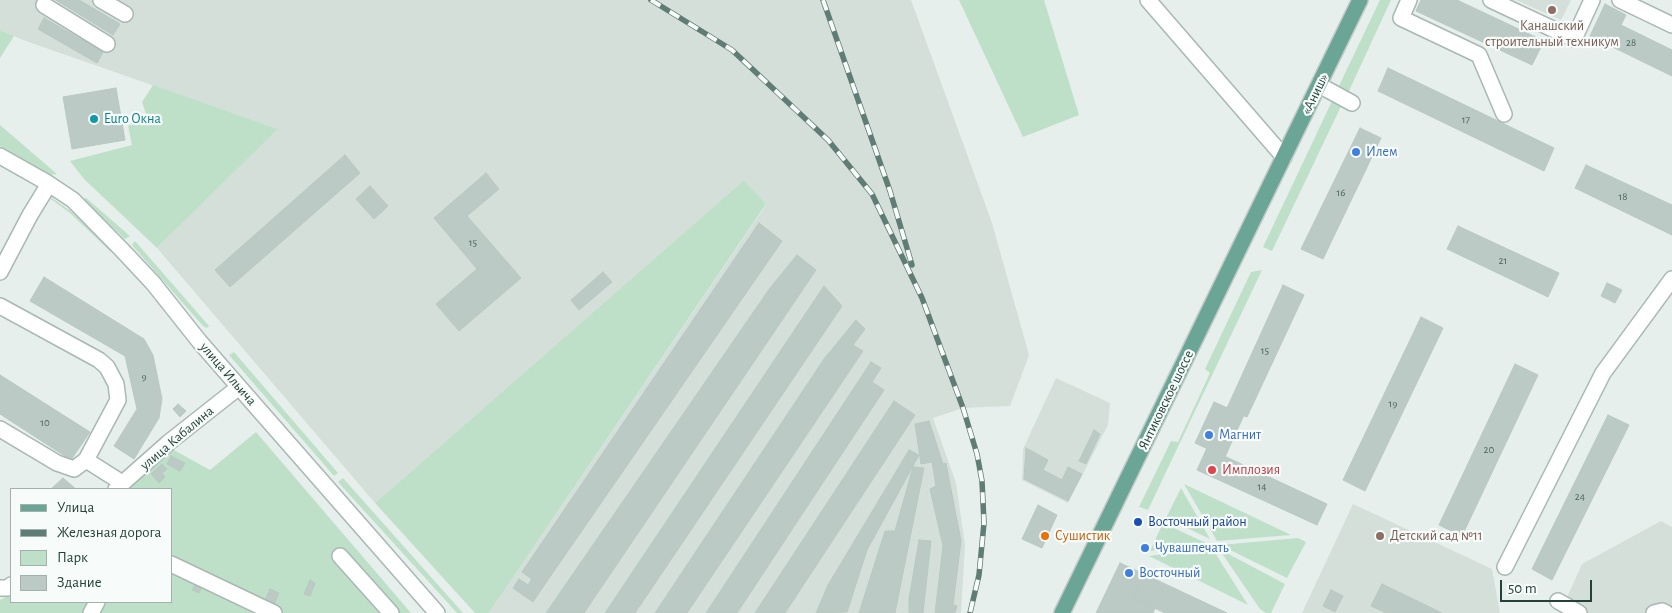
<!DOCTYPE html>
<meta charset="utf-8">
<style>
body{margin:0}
#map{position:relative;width:1672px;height:613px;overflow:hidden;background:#e6efeb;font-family:"Alegreya Sans",sans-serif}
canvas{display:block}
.legend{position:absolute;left:10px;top:488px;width:162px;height:115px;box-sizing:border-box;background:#f7fbf9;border:1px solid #a3b1ad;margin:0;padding:6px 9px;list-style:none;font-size:15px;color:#24423a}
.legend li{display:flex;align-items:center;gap:10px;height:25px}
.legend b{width:25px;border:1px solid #a3b1ad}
.scale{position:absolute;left:1500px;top:580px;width:92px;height:22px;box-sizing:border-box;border:2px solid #24423a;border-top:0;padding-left:6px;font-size:15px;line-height:18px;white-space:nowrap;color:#24423a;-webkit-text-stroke:4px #f7fbf9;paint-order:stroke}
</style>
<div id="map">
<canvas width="1672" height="613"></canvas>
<ul class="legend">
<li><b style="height:6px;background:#6aa596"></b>Улица</li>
<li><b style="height:6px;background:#5f7d75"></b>Железная дорога</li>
<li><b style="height:14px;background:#bfe0c8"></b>Парк</li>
<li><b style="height:14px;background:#bbcac4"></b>Здание</li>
</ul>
<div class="scale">50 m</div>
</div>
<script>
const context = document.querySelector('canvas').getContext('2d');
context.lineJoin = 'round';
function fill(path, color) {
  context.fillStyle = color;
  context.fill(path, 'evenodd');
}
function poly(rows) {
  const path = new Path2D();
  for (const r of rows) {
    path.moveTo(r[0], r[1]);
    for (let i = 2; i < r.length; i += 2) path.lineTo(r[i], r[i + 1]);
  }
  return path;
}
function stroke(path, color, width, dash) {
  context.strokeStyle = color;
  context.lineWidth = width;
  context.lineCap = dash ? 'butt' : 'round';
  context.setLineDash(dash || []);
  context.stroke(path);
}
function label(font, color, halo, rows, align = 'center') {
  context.font = font + ' "Alegreya Sans",sans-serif';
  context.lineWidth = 4.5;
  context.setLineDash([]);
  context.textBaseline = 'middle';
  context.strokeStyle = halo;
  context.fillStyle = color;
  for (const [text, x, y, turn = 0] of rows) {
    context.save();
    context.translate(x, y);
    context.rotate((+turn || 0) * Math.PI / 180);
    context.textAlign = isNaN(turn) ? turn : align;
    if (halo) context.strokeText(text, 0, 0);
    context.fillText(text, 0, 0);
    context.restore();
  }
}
fill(poly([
 [0,0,911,0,992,223,1029,355,1010,406,963,408,933,418,956,483,965,545,961,613,489,613,766,205,744,180,375,503,157,248,278,129,23,40,0,30],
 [1516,0,1571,0,1561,20],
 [1056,378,1110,403,1108,425,1068,503,1022,480,1023,449],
 [1353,504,1492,569,1500,613,1302,613],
 [1661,521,1672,527,1672,613,1560,613,1582,564]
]), '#d4dfda');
fill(poly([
 [959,0,1044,0,1079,115,1023,137],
 [1380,0,1391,0,1348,93,1338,88],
 [0,30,14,36,0,58],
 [153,85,278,129,157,248,84,179,70,161,132,145,128,126,148,120,142,102],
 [1333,99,1344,100,1272,251,1263,247],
 [0,125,57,174,49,175,0,146],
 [744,180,766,204,489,613,475,613,375,503],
 [45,193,72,212,112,251,111,252,70,213,44,194],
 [85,197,130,236,125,239,85,202],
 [135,241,209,326,207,328,203,326,132,245],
 [1262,270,1148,510,1139,507,1171,441,1178,442,1210,373,1205,369,1251,272],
 [234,352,338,473,334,476,229,355],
 [256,432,411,613,0,613,0,600,11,594,11,602,171,602,171,489,128,489,172,449,210,470],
 [343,478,463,613,457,613,338,482],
 [1184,484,1291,535,1217,541],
 [1181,488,1210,539,1166,518],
 [1163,523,1206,543,1150,551],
 [1298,538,1306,542,1287,578,1220,545],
 [1212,548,1248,605,1149,556],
 [1219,549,1285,584,1271,613,1266,613,1260,609]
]), '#bfe0c8');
const building = poly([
 [56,0,79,0,120,24,113,35,56,0],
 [1421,0,1457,0,1544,41,1532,65,1416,11,1421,0],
 [1605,4,1626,15,1621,25,1672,50,1672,76,1590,36,1605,4],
 [44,18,103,52,97,63,38,29,44,18],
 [1388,68,1554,148,1544,171,1378,91,1388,68],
 [116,88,125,140,72,149,63,97,116,88],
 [1360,128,1381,138,1323,259,1301,249,1360,128],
 [345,155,360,173,230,287,215,270,345,155],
 [1586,165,1672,205,1672,235,1575,188,1586,165],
 [486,173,499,189,467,216,521,278,459,331,436,304,477,269,434,218,486,173],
 [370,186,388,206,374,219,356,199,370,186],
 [759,223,782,241,543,587,522,572,759,223],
 [1458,226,1559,273,1548,297,1447,249,1458,226],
 [797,255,816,270,584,613,546,613,770,288,797,255],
 [603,272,612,282,579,310,571,300,603,272],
 [44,277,144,339,153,355,162,399,159,418,134,459,114,446,137,409,125,356,30,301,44,277],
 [1607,283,1622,290,1615,303,1601,296,1607,283],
 [1283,285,1304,295,1247,417,1227,408,1283,285],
 [824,286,842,306,635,613,605,613,824,286],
 [1421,317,1443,328,1365,491,1343,480,1421,317],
 [856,320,865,329,853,345,863,351,687,613,655,613,824,359,856,320],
 [871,362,881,368,872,382,884,390,737,613,706,613,871,362],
 [1515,364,1538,375,1462,536,1439,525,1515,364],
 [0,375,90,432,71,460,0,414,0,375],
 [894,401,915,415,785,613,755,613,894,401],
 [1214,402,1244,415,1225,457,1195,443,1214,402],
 [178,404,186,411,180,417,173,409,178,404],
 [1608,415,1629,425,1552,580,1532,569,1608,415],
 [929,421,943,464,946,463,961,541,953,605,957,606,955,613,935,613,943,546,930,489,936,486,932,462,921,464,915,424,929,421],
 [1094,430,1100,434,1086,464,1079,461,1094,430],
 [1026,448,1048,460,1043,470,1062,480,1068,467,1082,474,1068,501,1024,479,1026,448],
 [1207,448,1327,504,1317,525,1197,470,1207,448],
 [909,450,919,455,867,550,847,612,816,613,828,585,909,450],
 [171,456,185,463,180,471,167,464,171,456],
 [162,464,167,469,162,473,165,477,159,483,151,474,162,464],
 [913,467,924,468,895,613,859,613,885,531,895,531,913,467],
 [63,478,76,489,51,489,63,478],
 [1038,505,1057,515,1042,548,1022,539,1038,505],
 [919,540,931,541,923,613,909,613,909,599,919,540],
 [1120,563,1144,574,1133,598,1155,608,1153,613,1096,613,1120,563],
 [1144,574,1227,613,1165,613,1133,598,1144,574],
 [519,579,528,585,532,579,543,587,533,602,513,588,519,579],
 [310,580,315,583,310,596,304,594,310,580],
 [197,581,203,584,199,593,192,590,197,581],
 [1382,584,1442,613,1386,613,1371,606,1382,584],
 [270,589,279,593,273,607,264,603,270,589],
 [1331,590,1343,596,1335,612,1323,606,1331,590]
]);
fill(building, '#bbcac4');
stroke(building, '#b8c9c2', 1);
const minor = poly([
 [101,0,125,14],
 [1148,0,1284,157],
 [1409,0,1401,18,1479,55,1504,114],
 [1491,0,1574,39,1592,0],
 [1620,0,1672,25],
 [44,5,107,44],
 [1319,85,1352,103],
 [0,156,46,182,73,200,122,250,153,283,199,341,239,387,437,613],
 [0,272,30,215,49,184],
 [0,306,99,360,107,367,116,384,118,400,86,460],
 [0,429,57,463,74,469,86,460,116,479,122,484],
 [116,489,168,443,239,387],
 [340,556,391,613],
 [171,564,274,613],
 [1505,567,1603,373,1672,279],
 [0,588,8,588,11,585],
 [1558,601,1579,613],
 [91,613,97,602],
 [1654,613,1662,611,1666,613]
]);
const major = poly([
 [1062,613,1360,0]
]);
stroke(minor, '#a8b8b2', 18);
stroke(major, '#c2cac8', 18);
stroke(minor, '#fff', 15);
stroke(major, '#6aa596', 15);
const rail = poly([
 [651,0,732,50,828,140,872,194,922,298,963,408,977,454,982,481,984,523,979,575,970,613],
 [823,0,890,191,912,265]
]);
stroke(rail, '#5f7d75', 5.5);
stroke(rail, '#f7fbf9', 4, [11]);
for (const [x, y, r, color] of [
 [1552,10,5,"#8d6e63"],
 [94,119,5,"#0f9aa8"],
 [1356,152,5,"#3f7fe0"],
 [1209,435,5,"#3f7fe0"],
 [1212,470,5,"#e0444e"],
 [1138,522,5,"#1a4fb4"],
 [1045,536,5,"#e8710a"],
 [1380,536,5,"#8d6e63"],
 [1145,548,5,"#3f7fe0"],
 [1129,573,5,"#3f7fe0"]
]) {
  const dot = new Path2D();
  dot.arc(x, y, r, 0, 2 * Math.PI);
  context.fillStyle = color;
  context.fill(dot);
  stroke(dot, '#f7fbf9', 2);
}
label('11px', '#4a645c', null, [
 ["28",1631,43],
 ["17",1466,120],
 ["16",1341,193],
 ["18",1623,197],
 ["15",473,243],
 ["21",1503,261],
 ["15",1265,351],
 ["9",144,377],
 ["19",1393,404],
 ["10",45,423],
 ["20",1489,450],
 ["14",1262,487],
 ["24",1580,497]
]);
label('14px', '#785e54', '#f7fbf9', [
 ["Канашский",1552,26],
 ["строительный техникум",1552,42],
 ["Детский сад №11",1390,536,"left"]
]);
label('14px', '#24423a', '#f7fbf9', [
 ["«Аниш»",1315,94,-64],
 ["улица Ильича",228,374,49],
 ["Янтиковское шоссе",1166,400,-64],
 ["улица Кабалина",177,438,-40]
]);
label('14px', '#0d838f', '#f7fbf9', [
 ["Euro Окна",104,119]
], 'left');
label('14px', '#366cbe', '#f7fbf9', [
 ["Илем",1366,152],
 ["Магнит",1219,435],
 ["Чувашпечать",1155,548],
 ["Восточный",1139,573]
], 'left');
label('14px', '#be3a42', '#f7fbf9', [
 ["Имплозия",1222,470]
], 'left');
label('14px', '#164399', '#f7fbf9', [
 ["Восточный район",1148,522]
], 'left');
label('14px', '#c56008', '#f7fbf9', [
 ["Сушистик",1055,536]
], 'left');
</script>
